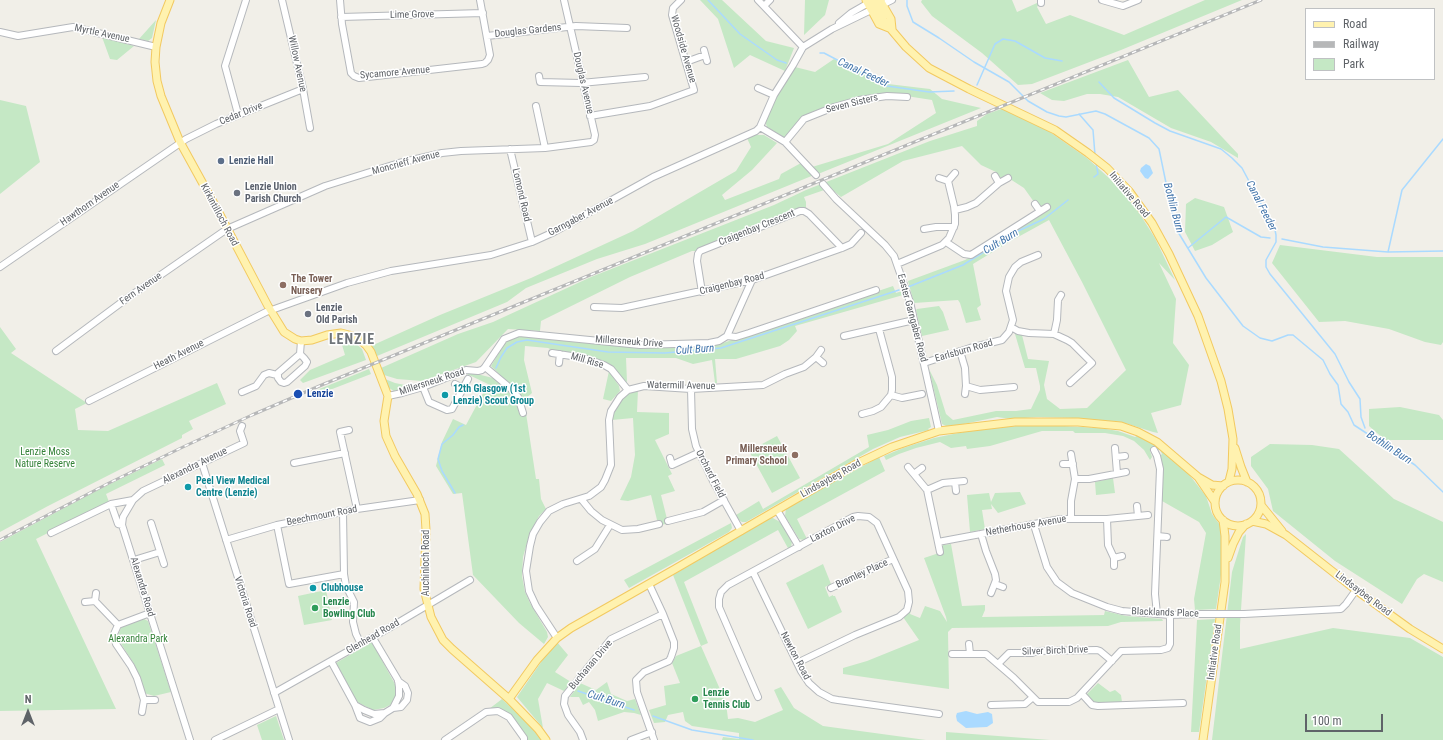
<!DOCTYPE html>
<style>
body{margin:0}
#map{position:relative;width:1443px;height:740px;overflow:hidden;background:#f1efe8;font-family:"Roboto Condensed",sans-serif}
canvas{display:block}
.legend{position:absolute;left:1305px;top:8px;width:130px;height:72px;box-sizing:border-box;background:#fff;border:1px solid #bfc1c3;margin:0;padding:5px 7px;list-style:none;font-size:12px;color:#5f6368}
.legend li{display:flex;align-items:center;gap:8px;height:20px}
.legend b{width:20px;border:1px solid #bfc1c3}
.north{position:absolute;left:8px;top:692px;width:40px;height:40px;-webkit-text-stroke:3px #fff;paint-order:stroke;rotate:0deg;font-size:11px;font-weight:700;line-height:16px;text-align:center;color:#5f6368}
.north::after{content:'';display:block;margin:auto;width:14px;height:18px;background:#5f6368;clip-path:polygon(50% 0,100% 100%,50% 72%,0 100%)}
.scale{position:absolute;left:1305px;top:714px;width:78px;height:18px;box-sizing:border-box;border:2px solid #5f6368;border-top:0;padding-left:5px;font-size:12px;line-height:14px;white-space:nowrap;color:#5f6368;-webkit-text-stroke:3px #fff;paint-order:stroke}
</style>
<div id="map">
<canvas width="1443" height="740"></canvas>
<ul class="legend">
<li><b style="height:5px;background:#fff2af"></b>Road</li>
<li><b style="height:5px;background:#b6b7b8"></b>Railway</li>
<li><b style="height:11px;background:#c5e8c5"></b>Park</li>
</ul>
<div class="north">N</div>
<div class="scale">100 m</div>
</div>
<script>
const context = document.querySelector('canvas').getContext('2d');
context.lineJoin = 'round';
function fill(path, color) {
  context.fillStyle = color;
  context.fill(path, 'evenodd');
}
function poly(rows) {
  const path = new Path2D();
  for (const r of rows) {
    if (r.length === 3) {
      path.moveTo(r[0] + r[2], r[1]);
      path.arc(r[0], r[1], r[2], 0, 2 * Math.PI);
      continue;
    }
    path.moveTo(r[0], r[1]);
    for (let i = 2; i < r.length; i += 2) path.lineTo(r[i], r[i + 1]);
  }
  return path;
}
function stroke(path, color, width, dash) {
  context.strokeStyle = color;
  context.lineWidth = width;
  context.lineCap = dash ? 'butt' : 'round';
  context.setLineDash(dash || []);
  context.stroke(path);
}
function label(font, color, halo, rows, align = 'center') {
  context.font = font + ' "Roboto Condensed",sans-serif';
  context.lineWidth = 3;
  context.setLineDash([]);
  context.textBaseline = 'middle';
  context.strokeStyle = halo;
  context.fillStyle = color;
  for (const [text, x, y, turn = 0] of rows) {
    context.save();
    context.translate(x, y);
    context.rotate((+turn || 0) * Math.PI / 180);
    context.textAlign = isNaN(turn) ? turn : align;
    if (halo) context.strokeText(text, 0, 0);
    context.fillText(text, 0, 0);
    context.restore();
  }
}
fill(poly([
 [700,0,722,0,766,41,794,48,785,71,750,55,734,68,718,19],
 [805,0,829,0,825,15,804,35],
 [922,0,1012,0,1017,12,1037,3,1039,4,1037,7,1046,24,1070,15,1124,35,1205,0,1242,0,1121,50,1032,84,1018,85,982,53,932,16,921,2],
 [156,20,152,38,148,41,139,39],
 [102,37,134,46,117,60,110,59],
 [834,59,888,84,930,89,942,99,981,108,818,174,812,167,888,144,936,113,932,100,887,93,833,104,802,118,785,138,767,127,765,121,775,95,795,67,815,72],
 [1128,60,1149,97,1178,90,1238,154,1238,158,1211,142,1171,128,1118,97,1100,94,1087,94,1064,101,1052,100,1040,93],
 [0,100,26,106,40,162,0,194],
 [1004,108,1047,130,1087,158,1109,178,1136,208,1155,238,1175,280,1159,263,1176,299,1173,343,1189,365,1181,405,1151,413,1158,433,1153,432,1125,423,1073,418,1038,417,1011,419,997,417,950,427,946,426,942,424,929,369,937,385,946,414,953,420,996,411,1016,411,1031,409,1040,390,1040,386,1036,368,1025,368,1015,334,1022,335,1028,359,1049,361,1044,385,1047,399,1060,409,1087,408,1126,370,1082,282,1049,220,1009,242,973,264,981,305,977,308,981,320,966,323,960,303,958,300,914,303,908,281,965,260,1050,208,1047,203,1041,206,1034,202,1024,188,1010,179,1006,175,1002,178,999,177,996,172,981,165,962,146,903,161,841,197,830,188,804,197,806,202,806,209,799,208,706,246,696,251,692,251,630,277,541,321,540,331,508,329,476,362,422,381,397,379,384,375,381,368,458,334,493,322,591,277,774,205,806,190,930,141,977,126,977,121,987,114],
 [753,135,764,135,777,143,752,170,722,195,725,200,779,179,781,174,801,163,814,175,645,244,597,259,526,288,507,302,377,356,371,346,440,315,531,278,633,231,736,171,751,147,747,138],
 [1195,198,1224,207,1233,232,1212,245,1195,251,1185,232,1186,204],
 [1280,245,1377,257,1443,257,1443,342,1441,345,1425,342,1389,329,1345,321,1319,322,1272,263],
 [893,286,896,293,902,291,903,295,795,326,797,331,789,340,780,346,736,359,715,359,717,383,715,383,712,360,693,364,676,358,626,358,627,382,624,381,613,366,601,360,584,355,552,350,548,348,525,346,524,360,532,393,524,400,536,479,539,479,541,499,546,509,539,516,530,533,523,557,522,576,525,592,530,603,547,632,548,637,544,644,519,623,473,575,462,493,453,494,436,466,442,442,453,419,466,425,488,384,467,374,471,373,481,375,493,378,497,381,501,376,491,366,506,341,516,336,639,347,720,344],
 [939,306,943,312,949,330,922,336,916,310,917,309],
 [0,327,16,349,11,353,87,403,75,409,78,430,108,431,217,383,226,404,189,421,193,429,182,435,182,438,48,506,0,532],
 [340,338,353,341,362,349,366,360,303,383,300,380,310,370,345,355],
 [369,369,371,374,309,398,307,394],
 [609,371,619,386,620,391,611,401,603,399],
 [385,379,395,383,410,386,394,391,389,388],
 [638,390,637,412,669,413,669,434,655,440,672,474,668,476,675,491,661,495,668,523,662,525,660,520,657,520,651,495,628,501,620,500,631,477,635,455,633,418,612,420,616,406,626,395],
 [1400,407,1439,415,1443,420,1443,440,1385,440,1369,426,1369,409],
 [929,418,931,427,928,429,929,430,900,437,873,449,746,522,742,522,739,520,736,515,759,501,763,509,869,447,867,435,888,430,911,421],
 [1046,425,1100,428,1118,431,1135,437,1138,435,1155,444,1187,472,1206,496,1212,514,1220,525,1222,532,1222,551,1221,575,1216,609,1195,610,1194,599,1206,533,1199,522,1162,501,1162,469,1160,456,1162,454,1160,450,1151,450,1150,451,1152,457,1150,460,1144,450,1134,441,1123,436,1105,433,1075,433,1073,431,1042,431,990,446,967,449,966,446,951,448,940,442,916,448,899,454,886,460,884,456,903,448,934,438,973,430,1016,426],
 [777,436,800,478,772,493,749,451],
 [1270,444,1312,445,1339,449,1394,499,1443,522,1443,582,1424,574,1417,579,1402,604,1335,561,1273,511,1268,489,1251,466,1251,457],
 [879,457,885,471,797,519,807,539,803,540,799,539,785,516,786,508,842,476,843,477],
 [162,459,165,465,106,494,109,502,36,539,116,709,0,711,0,542,102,488],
 [1113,478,1115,493,1096,495,1095,482],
 [1020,492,1026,504,998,513,991,504,992,509,982,510,985,529,970,532,967,495,989,493,991,502,995,493],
 [771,517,782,523,792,541,791,548,789,550,778,530,684,582,708,643,701,646,726,703,728,719,738,718,755,722,783,710,774,690,781,687,794,708,823,726,926,740,722,740,723,737,739,739,739,733,692,726,685,721,683,712,668,715,665,722,654,723,649,710,666,705,664,686,680,683,672,663,676,656,701,646,673,575],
 [731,523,732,528,729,532,629,588,624,580],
 [1246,534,1240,625,1240,649,1333,628,1410,638,1443,657,1443,740,1212,740,1232,572,1243,537],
 [951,544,962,606,985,605,985,610,982,617,1104,615,1105,611,1126,616,1162,619,1163,621,1121,622,1108,626,952,628,948,632,949,689,843,674,843,668,867,661,919,640,903,617,909,609,911,610,910,614,920,618,925,606,940,611,947,622,946,617,924,558,942,552,941,547,943,545],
 [823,564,831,584,825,587,829,597,833,595,833,596,835,596,842,612,808,629,786,583],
 [326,590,332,620,304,625,298,596],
 [144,619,148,621,171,692,154,696,144,693,140,677,134,664,120,642,118,635,121,628,125,625],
 [1215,619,1199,732,1191,732,1197,620],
 [372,642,396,686,396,695,392,704,384,708,373,710,357,702,336,663],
 [557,642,568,655,555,672,571,682,564,691,547,683,538,699,543,728,517,697,546,655],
 [607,682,611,694,627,701,635,699,641,715,634,713,624,712,598,721,595,710,589,702,583,705,579,697,570,697,580,683,596,690],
 [1098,683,1110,692,1115,690,1121,695,1122,702,1094,702,1086,695],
 [502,699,532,727,542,740,526,740,510,715,489,709],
 [276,716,284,740,262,740,257,725],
 [946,732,1050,740,946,740]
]), '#c5e8c5');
fill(poly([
 [1146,164,1150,166,1153,173,1148,179,1145,178,1140,171,1141,168],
 [966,711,977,714,988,712,992,714,993,723,987,727,966,728,957,721,956,716,957,713]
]), '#aadaff');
stroke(poly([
 [708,0,740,34,777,60,786,63],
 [907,0,907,6,913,22,939,38,974,62,1009,82,1028,101,1047,112,1059,116,1066,117,1096,111,1105,114,1149,138,1159,149,1172,212,1178,232,1206,278,1243,326,1260,338,1272,341,1288,335,1293,335,1323,360,1330,374,1338,385,1341,404,1348,412,1354,425,1415,465,1443,492],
 [820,53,824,53,887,86,929,92,954,91],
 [1099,82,1114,98,1155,123,1170,131,1221,149,1232,158,1242,168,1275,230,1276,235,1276,242,1266,260,1266,267,1270,274,1335,354,1349,382,1360,399,1361,417,1365,428],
 [977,85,995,44,1003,39,1015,41,1045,58,1062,61],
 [1079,114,1093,130,1095,155],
 [1094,177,1098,174,1096,163],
 [1282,239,1323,247,1388,252,1443,251],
 [1188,248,1226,217,1261,237,1270,238],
 [1388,252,1402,190,1443,139],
 [908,287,963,265,1016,232,1044,219,1068,200],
 [496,368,501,357,507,348,517,342,527,340,608,352,665,353,721,348,899,290],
 [455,493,442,471,438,459,442,444,453,435,459,427,463,425],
 [578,691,634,710],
 [653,716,692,730,753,740]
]), '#aadaff', 1.5);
const minor = poly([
 [282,0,303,89,310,128],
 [340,0,342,24,351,73,354,76,359,78,482,64,485,63,488,60,490,55,480,0],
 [758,0,803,47],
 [1102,0,1123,6,1138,0],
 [1041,3,1041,0],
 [764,6,770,0],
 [341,17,483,13],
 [839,23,851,13,872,1],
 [0,32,18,36,73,27,156,47],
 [487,36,576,26,627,28],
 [704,50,707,61],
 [686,62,705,55],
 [539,76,540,82,581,83,645,77],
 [758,88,774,95],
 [536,106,545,148],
 [238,114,225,66,246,0],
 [590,116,650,106,694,90,672,15,673,8,681,0],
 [760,127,785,142,816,175],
 [785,142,804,119,834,107,859,100,887,96,907,97],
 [510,149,532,242],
 [995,176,999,183],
 [939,178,948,181],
 [823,184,836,199,885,245,894,256,910,302,939,431],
 [1035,204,1040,211],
 [955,210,967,207,976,203,999,183,1008,178],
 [924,229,936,227,954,227],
 [946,242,964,254,971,255,1047,207],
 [897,264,942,245,949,238,955,224,955,215,954,206,948,181,955,173],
 [0,267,186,139,216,124,303,89],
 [702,292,697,261,698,254,700,251,800,211,804,211,809,214,842,248],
 [594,307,622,308,752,280,842,248,851,244,861,233],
 [1011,327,1018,331,1029,333,1054,334,1067,340,1072,343,1092,363,1070,383],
 [1054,334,1057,320,1058,300,1061,295],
 [727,336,752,280],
 [844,336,914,320],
 [56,351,126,299,227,229,325,186,399,163,442,153,461,151,545,148,591,142,594,140,595,135,564,0],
 [960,351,965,368,966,386,980,390,1014,387],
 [552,353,584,358,604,365,611,369,628,390],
 [300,354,304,358,307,362,305,366,287,382,284,383,281,382,278,378,278,373,300,354,301,341],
 [816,357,823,363],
 [559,363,560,354],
 [924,363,970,348,1002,340,1009,332,1013,320,1006,291,1009,277,1015,267,1021,262,1038,255],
 [485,367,504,339,519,333,640,345,709,343,719,341,727,336,736,337,749,333,876,290],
 [455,384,463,388],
 [423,387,429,402,447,410,452,409,468,379],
 [691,389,692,429,696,446,713,481,741,531],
 [242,392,256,386,264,375,269,373,277,375],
 [965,394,966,386],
 [891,395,902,398,922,394],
 [388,396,402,393,423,387,466,370,478,371,482,370,485,367,509,387,518,397,523,413],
 [89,401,266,312,347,283,391,271,491,255,532,242,554,232,653,177,756,131,760,127,774,95,793,65,803,47,832,29,892,0],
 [862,414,873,411,881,407,891,395,892,390,892,377,879,329],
 [349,430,340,432,357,509],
 [1115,448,1117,473],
 [1154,450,1157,456,1160,469,1155,594,1157,614],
 [1071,454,1075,479],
 [1116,457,1125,456],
 [670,458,672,465,698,453],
 [202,463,289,740],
 [294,463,345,453],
 [1063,464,1073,464],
 [908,467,927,490,940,552],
 [914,474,922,468],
 [955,482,956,491],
 [927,490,943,483,964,481],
 [582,500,591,511,602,520,622,530,638,529,659,524],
 [111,504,118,524,122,525,190,740],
 [1137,506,1138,516],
 [777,510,799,547],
 [343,512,344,574,346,586,354,602,353,622,356,634,361,644],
 [1071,518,1071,501,1075,479,1089,479,1126,472],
 [1107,519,1108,545,1114,558,1114,566],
 [668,521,703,512,724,500],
 [151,523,164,564],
 [122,525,123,517,133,500],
 [277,525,289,584,344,574],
 [1034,525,1047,567,1057,582,1072,593,1107,607,1122,611,1170,615,1197,614],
 [51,533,111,504,133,500,143,491,244,443,240,431,242,426],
 [981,534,986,551,995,574,996,580,991,593],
 [1158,536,1167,537],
 [226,540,277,525,357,509,420,500],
 [938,542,1061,519,1107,519,1148,515],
 [1114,558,1122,556],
 [134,560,160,552],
 [577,561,595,549,610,525],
 [753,572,801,671,809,683,819,692,832,699,838,700,939,714],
 [649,584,663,614,674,642,674,648,671,657,669,661,644,672,636,680,637,692,654,740],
 [995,584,1003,587],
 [831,588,893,559],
 [95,601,118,625],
 [85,602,95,601,96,593],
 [1244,614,1341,609,1346,604,1356,590],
 [557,638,536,606,529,591,526,571,530,546,533,534,540,522,549,511,563,504,589,496,601,487,605,480,611,465,609,420,611,411,620,397,628,390,644,386,691,389,763,385,785,374,804,367,816,357,821,350],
 [969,644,970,654],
 [952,654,986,654,1014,678,1038,702,1069,702,1077,698,1121,651,1161,650,1168,648,1170,644,1170,615],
 [331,661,355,705,364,710,374,714,385,713,393,708,399,696,399,687,398,680,373,638],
 [998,664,1009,653,1032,653,1037,651,1097,650,1100,651,1112,661],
 [274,693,389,628,470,580],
 [1082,694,1092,705,1098,706,1183,703],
 [758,697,719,607,719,599,721,592,728,585,853,517,858,516,869,517,877,523,908,591,909,602,907,610,899,617,855,635,797,663],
 [144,700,137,678,131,666,116,644,114,634,118,625,150,613],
 [355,705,360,718,370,722,380,718,385,713],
 [991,705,1025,704,1032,698],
 [393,708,401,707,407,700,408,693,405,686,398,681],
 [142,712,144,700,155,700],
 [215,740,279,709],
 [445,740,486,712,498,711,509,717,524,738,524,740],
 [583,740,580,732,568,715,564,704,565,696,611,639,663,614],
 [631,740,652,732]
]);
const major = poly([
 [170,0,161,23,156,47,155,62,157,81,161,96,180,142,218,211,268,306,284,332,295,339,301,341,312,340,327,335,341,333,349,335,358,338,366,345,371,352,388,396,384,421,386,436,395,456,417,494,425,514,426,530,424,589,431,617,443,640,452,649,509,699,538,729,546,740],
 [866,0,879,24,889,28],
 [873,0,884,21,906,47,929,68,969,89,1055,130,1088,153,1107,168,1129,191,1152,223,1169,254,1198,316,1221,381,1228,409,1233,439,1232,469,1229,481],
 [880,0,891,19,892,29],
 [1235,448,1241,467,1247,482],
 [1198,477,1215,502],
 [1238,503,23],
 [1261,505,1282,531],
 [1252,521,1266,524,1286,535,1356,590,1410,629,1443,649],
 [1228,558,1233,544,1239,532,1246,524],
 [509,699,537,660,557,638,571,628,675,569,858,463,892,447,939,431,1015,422,1078,422,1121,426,1138,432,1157,442,1198,477,1212,485,1223,486],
 [1203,740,1225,582,1225,536,1223,520]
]);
stroke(minor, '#b5b8bc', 8);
stroke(major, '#f2c960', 9);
stroke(minor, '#fff', 6);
stroke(major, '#fff2af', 7);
const rail = poly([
 [0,540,109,483,183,447,252,415,324,384,1261,0]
]);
stroke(rail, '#b6b7b8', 3);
stroke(rail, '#fff', 1.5, [4.5]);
const minorBridge = poly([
 [1197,614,1244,614]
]);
stroke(minorBridge, '#b5b8bc', 8, []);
stroke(minorBridge, '#fff', 6);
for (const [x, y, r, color] of [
 [221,161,4,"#5c6f8a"],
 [237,193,4,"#6b7280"],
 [283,285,4,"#8d6e63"],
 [308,314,4,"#6b7280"],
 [298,394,5,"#1a4fb4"],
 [445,395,4,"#0f9aa8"],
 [795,455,4,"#8d6e63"],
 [188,487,4,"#0f9aa8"],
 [313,588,4,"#0f9aa8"],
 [315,608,4,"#2e9e5b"],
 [695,699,4,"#2e9e5b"]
]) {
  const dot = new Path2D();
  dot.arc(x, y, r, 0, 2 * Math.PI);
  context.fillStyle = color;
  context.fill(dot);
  stroke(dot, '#fff', 1.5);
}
label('10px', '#5f6368', '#fff', [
 ["Lime Grove",412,15,-1],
 ["Douglas Gardens",528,31,-6],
 ["Myrtle Avenue",102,34,12],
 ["Woodside Avenue",683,49,74],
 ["Willow Avenue",297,64,78],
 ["Sycamore Avenue",395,73,-5],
 ["Douglas Avenue",583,83,77],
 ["Seven Sisters",852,104,-14],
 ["Cedar Drive",241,114,-22],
 ["Moncrieff Avenue",406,163,-15],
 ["Lomond Road",521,195,77],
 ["Initiative Road",1129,195,50],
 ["Hawthorn Avenue",90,204,-35],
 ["Kirkintilloch Road",219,215,62],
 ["Garngaber Avenue",581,217,-28],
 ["Craigenbay Crescent",757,228,-22],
 ["Craigenbay Road",732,284,-14],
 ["Fern Avenue",141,289,-35],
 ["Easter Garngaber Road",912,318,75],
 ["Millersneuk Drive",629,342,4],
 ["Earlsburn Road",964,351,-16],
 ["Heath Avenue",179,355,-27],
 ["Mill Rise",587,361,16],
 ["Millersneuk Road",432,382,-18],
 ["Watermill Avenue",681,386,1],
 ["Alexandra Avenue",195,466,-26],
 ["Orchard Field",710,474,63],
 ["Lindsaybeg Road",831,479,-29],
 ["Beechmount Road",322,516,-11],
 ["Netherhouse Avenue",1026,526,-10],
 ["Laxton Drive",833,529,-27],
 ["Auchinloch Road",426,563,-90],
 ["Bramley Place",862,574,-25],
 ["Alexandra Road",142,587,73],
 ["Lindsaybeg Road",1363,594,37],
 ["Victoria Road",245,602,72],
 ["Blacklands Place",1165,613,2],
 ["Glenhead Road",373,637,-30],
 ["Silver Birch Drive",1055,651,-2],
 ["Initiative Road",1215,652,-82],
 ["Newton Road",795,656,62],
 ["Buchanan Drive",591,665,-50]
]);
label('bold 10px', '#4e5e75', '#fff', [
 ["Lenzie Hall",229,161]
], 'left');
label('bold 10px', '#5b616d', '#fff', [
 ["Lenzie Union",245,187],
 ["Parish Church",245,199],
 ["Lenzie",316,308],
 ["Old Parish",316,320]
], 'left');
label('bold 10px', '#785e54', '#fff', [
 ["The Tower",291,279],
 ["Nursery",291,291],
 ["Millersneuk",787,449,"right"],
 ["Primary School",787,461,"right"]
], 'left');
label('bold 10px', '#0d838f', '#fff', [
 ["12th Glasgow (1st",453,389],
 ["Lenzie) Scout Group",453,401],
 ["Peel View Medical",196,481],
 ["Centre (Lenzie)",196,493],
 ["Clubhouse",321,588]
], 'left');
label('bold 10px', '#164399', '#fff', [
 ["Lenzie",307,394]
], 'left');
label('10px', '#348238', '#fff', [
 ["Lenzie Moss",45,452],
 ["Nature Reserve",45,464],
 ["Alexandra Park",138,639]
]);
label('bold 10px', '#27864d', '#fff', [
 ["Lenzie",323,602],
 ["Bowling Club",323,614],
 ["Lenzie",703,693],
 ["Tennis Club",703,705]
], 'left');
label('italic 11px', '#4174aa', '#fff', [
 ["Canal Feeder",863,73,25],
 ["Canal Feeder",1261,206,63],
 ["Bothlin Burn",1173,208,75],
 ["Cult Burn",1001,242,-31],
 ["Cult Burn",695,350,-4],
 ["Bothlin Burn",1389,448,33],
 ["Cult Burn",606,700,18]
]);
context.letterSpacing = '1px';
label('bold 14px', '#70757a', '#fff', [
 ["LENZIE",352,340]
]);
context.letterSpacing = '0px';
</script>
